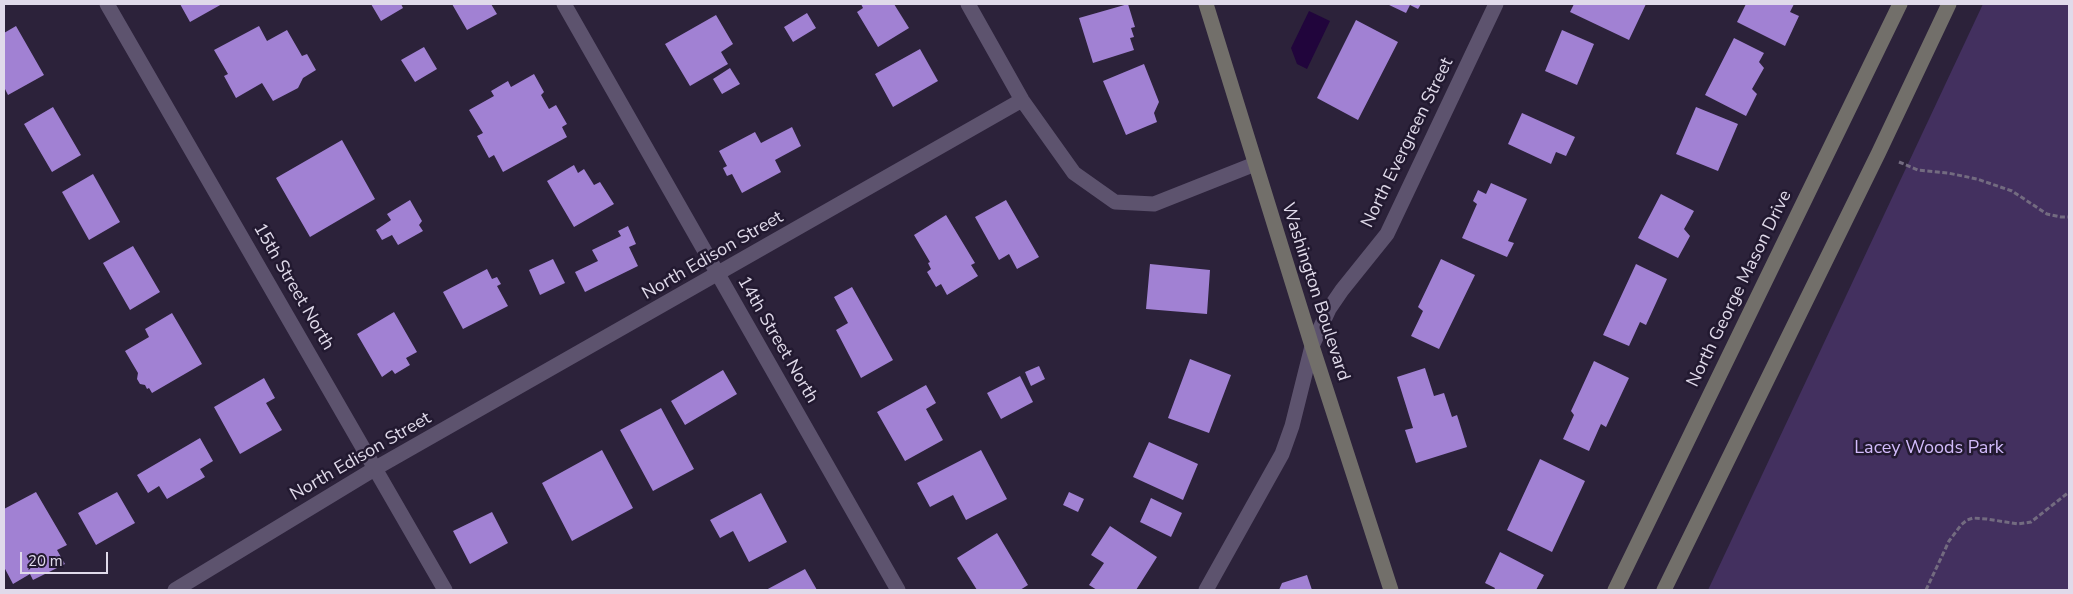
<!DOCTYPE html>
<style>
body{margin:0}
#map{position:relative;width:2073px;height:594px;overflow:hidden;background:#2c223a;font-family:"Nunito Sans",sans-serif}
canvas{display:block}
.frame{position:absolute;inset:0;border:5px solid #e0daea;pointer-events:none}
.scale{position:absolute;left:20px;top:552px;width:88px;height:22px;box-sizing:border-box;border:2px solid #e0daea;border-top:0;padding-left:6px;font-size:15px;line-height:18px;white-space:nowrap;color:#e0daea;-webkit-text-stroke:4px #221930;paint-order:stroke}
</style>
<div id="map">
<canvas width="2073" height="594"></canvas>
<div class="frame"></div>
<div class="scale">20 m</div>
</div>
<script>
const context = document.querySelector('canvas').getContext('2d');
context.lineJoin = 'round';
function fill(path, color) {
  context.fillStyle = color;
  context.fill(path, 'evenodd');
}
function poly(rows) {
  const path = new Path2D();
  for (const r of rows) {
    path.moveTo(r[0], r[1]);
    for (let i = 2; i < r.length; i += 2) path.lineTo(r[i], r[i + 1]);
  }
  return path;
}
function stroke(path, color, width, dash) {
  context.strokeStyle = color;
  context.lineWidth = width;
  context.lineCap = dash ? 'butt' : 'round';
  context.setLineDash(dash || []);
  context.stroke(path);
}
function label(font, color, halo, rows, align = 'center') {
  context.font = font + ' "Nunito Sans",sans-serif';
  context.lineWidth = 5;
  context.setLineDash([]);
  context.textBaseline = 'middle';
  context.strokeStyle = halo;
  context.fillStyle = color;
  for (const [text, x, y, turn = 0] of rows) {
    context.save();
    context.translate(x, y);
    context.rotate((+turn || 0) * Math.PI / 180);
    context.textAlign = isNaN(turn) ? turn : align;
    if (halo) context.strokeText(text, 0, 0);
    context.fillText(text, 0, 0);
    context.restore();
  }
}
fill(poly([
 [1983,4,2069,4,2069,590,1708,590]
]), '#43305f');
fill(poly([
 [1309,11,1330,21,1307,69,1297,64,1291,48]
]), '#21053c');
fill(poly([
 [180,4,222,4,190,22],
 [371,4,401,4,403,8,381,21],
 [452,4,491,4,497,14,467,30],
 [861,4,894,4,909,28,878,47,857,12,863,8],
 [1128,4,1135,27,1131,28,1134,37,1130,38,1134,50,1093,63,1079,18],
 [1387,4,1421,4,1418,9,1410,5,1406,13],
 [1574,4,1646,4,1629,40,1570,12],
 [1746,4,1794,4,1790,12,1799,16,1785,46,1737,22],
 [807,13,816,28,793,42,784,27],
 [716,15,733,44,721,52,728,64,690,86,665,44],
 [1356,20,1398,42,1358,120,1317,98],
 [16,26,44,75,8,95,4,87,4,33],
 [259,26,267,41,287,30,302,56,307,54,316,70,303,78,298,88,273,101,262,83,236,98,224,76,228,74,214,50],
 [1562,30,1594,44,1577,85,1545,71],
 [1734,38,1764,53,1759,62,1764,68,1752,89,1757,94,1746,116,1705,95],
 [424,47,437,69,415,82,401,60],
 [920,49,938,81,893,107,875,74],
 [1144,64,1159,102,1154,113,1157,122,1126,135,1103,81],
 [730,68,740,84,722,94,713,79],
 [534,74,544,92,541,95,549,109,556,105,567,124,562,127,567,137,503,172,494,155,489,158,477,136,483,133,469,110,494,96,491,91,508,81,511,87],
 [53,107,81,155,52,172,24,124],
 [1696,107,1738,124,1718,171,1676,154],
 [1522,113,1575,137,1566,156,1556,152,1551,164,1508,144],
 [792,127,801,146,775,160,781,172,742,193,732,174,727,176,723,168,727,166,719,151,755,132,761,143],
 [342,140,375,199,310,237,276,178],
 [574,165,578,173,584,169,594,185,600,182,614,204,574,227,547,181],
 [93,174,120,222,89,240,62,192],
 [1491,183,1527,199,1508,241,1514,243,1507,257,1462,238,1477,204,1473,201,1478,190,1486,194],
 [1661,194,1694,211,1684,229,1690,236,1678,258,1638,238],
 [410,200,422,221,419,225,423,231,398,245,392,235,382,240,376,230,391,220,387,214],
 [1006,200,1039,257,1017,269,1009,254,999,260,975,217],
 [946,215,975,263,971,265,978,276,947,295,941,284,936,287,927,272,931,269,928,263,930,262,914,235],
 [628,226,636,244,629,247,638,266,585,292,575,272,598,261,592,250,621,236,618,231],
 [133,246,160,292,130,310,103,263],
 [553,259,565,283,540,295,529,270],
 [1441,259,1475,275,1439,349,1411,336,1423,311,1418,307],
 [1150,264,1210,270,1207,314,1146,309],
 [1636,264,1667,279,1646,325,1640,322,1629,346,1603,335],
 [487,269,492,279,497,277,501,284,497,286,508,306,463,329,443,292],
 [852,287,893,360,861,378,836,330,848,323,834,297],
 [394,312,417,352,406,358,410,365,395,374,392,370,382,377,357,334],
 [172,313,202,364,152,393,149,388,147,389,145,385,140,384,137,379,138,373,125,351,149,337,145,329],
 [1190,359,1231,375,1209,433,1168,418],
 [1594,361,1629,378,1606,427,1601,424,1589,451,1563,439,1574,415,1571,411],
 [1039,366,1045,379,1031,386,1025,372],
 [1425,368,1434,396,1444,393,1452,417,1457,415,1467,447,1416,463,1405,430,1413,428,1397,377],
 [723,370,737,394,685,425,671,401],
 [1020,376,1033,402,1001,419,987,393],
 [264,378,275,398,266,403,282,430,240,454,214,407],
 [926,385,936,403,926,409,943,440,905,461,877,412],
 [661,408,694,469,653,491,620,430],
 [200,438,213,461,200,469,205,477,167,499,159,486,148,493,137,475],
 [1149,442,1198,464,1183,500,1133,477],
 [602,450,633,508,572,541,542,483],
 [981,450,1007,499,966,520,953,495,930,507,917,483],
 [1540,459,1585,481,1552,552,1507,530],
 [36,492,67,545,57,550,65,564,33,580,30,574,13,584,4,567,4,509],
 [117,492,135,523,96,545,78,513],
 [1069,492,1084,499,1078,512,1063,505],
 [761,493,787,542,749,562,733,531,720,538,710,520],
 [1151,498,1182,513,1171,537,1140,522],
 [492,512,508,543,470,564,453,531],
 [1110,526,1157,557,1136,590,1097,590,1089,585,1104,563,1091,555],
 [997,533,1028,585,1020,590,977,590,957,558],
 [1500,552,1544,575,1536,590,1494,590,1495,588,1485,583],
 [805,569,817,590,766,590],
 [1307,575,1312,590,1279,590,1282,583]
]), '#a181d3');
stroke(poly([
 [1899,162,1918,170,1948,173,1977,179,2012,191,2047,214,2061,217,2069,217],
 [1926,590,1949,541,1961,525,1967,520,1973,518,1987,519,2018,524,2031,522,2069,492]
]), '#736b80', 3, [5, 2.5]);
stroke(poly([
 [107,4,445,590],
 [564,4,898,590],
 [968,4,1022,100,1074,173,1115,202,1154,204,1255,164],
 [175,590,376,468,1022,100],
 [1206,590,1282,454,1292,426,1312,346,1329,309,1342,290,1387,234,1496,4]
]), '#5d536e', 15);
stroke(poly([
 [1206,4,1312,346,1391,590],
 [1615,590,1900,4],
 [1664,590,1878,154,1949,4]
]), '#726f6a', 15);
label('18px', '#e0daea', '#221930', [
 ["North Evergreen Street",1408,143,-64],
 ["North Edison Street",713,256,-30],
 ["15th Street North",293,287,60],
 ["North George Mason Drive",1740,289,-64],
 ["Washington Boulevard",1315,292,72],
 ["14th Street North",777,340,60],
 ["North Edison Street",361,457,-30]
]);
label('18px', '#d3bcfc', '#221930', [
 ["Lacey Woods Park",1929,449]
]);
</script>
